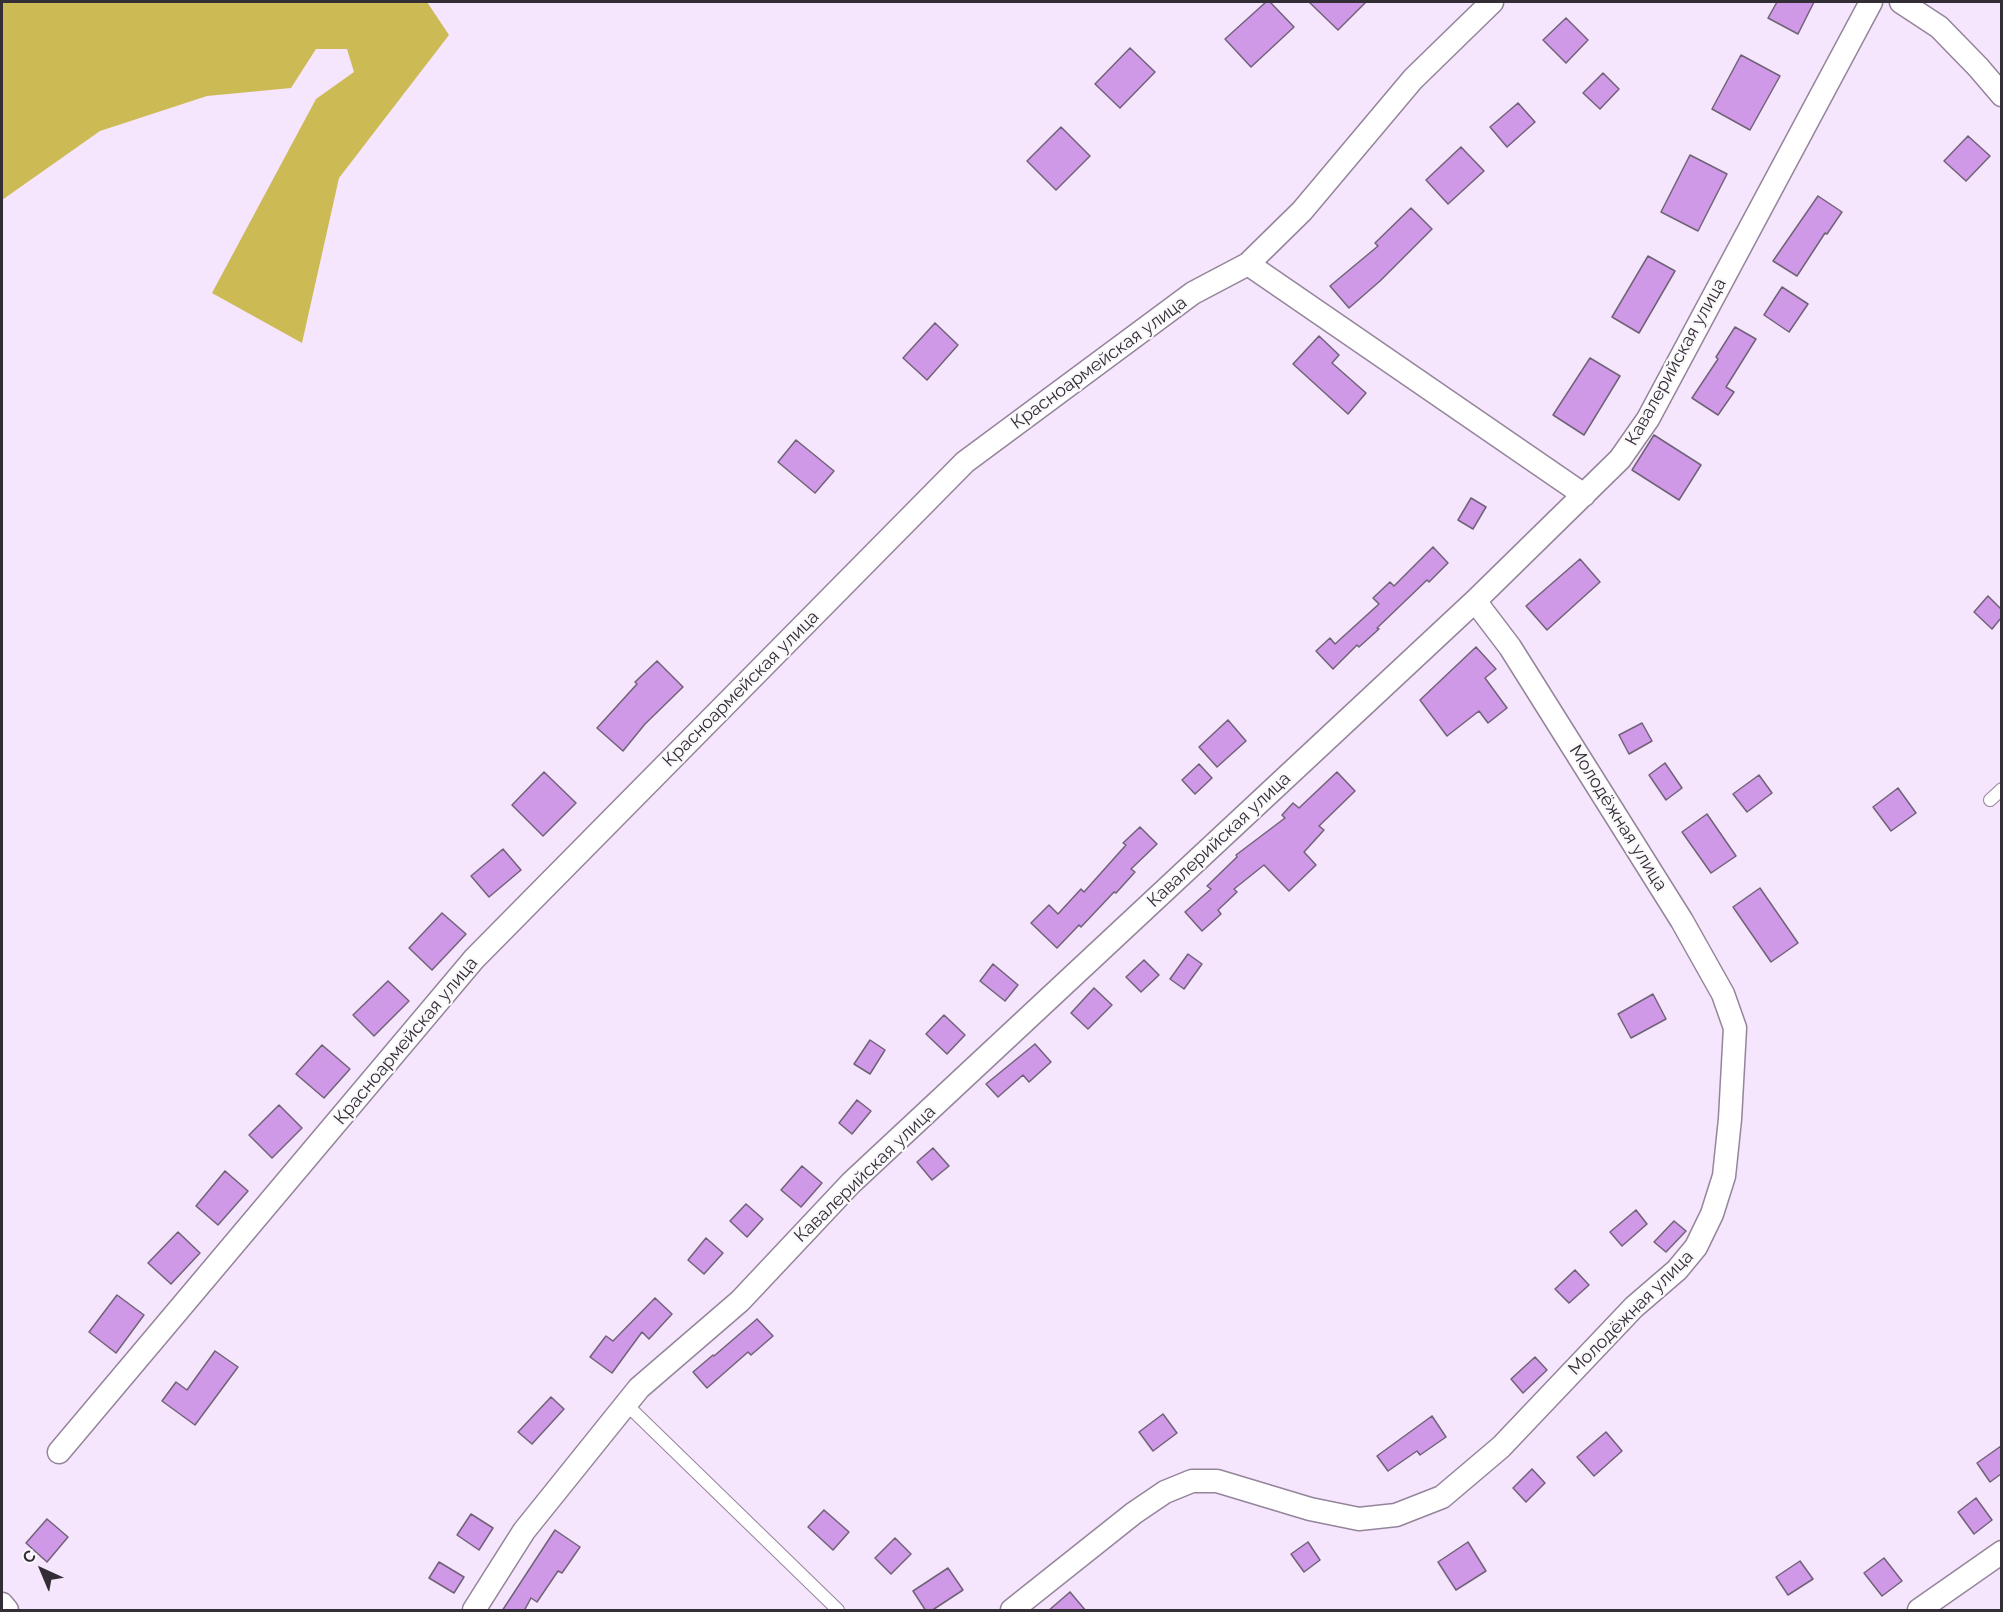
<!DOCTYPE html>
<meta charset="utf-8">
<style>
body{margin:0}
#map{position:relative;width:2003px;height:1612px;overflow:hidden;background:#f5e5fd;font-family:Raleway,sans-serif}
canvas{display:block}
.frame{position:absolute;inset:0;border:3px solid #332d36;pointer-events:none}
.north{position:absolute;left:12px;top:1540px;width:60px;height:60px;-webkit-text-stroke:4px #fbf8fc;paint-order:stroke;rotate:316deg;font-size:16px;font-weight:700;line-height:24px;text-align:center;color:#332d36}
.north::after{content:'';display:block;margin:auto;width:21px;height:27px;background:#332d36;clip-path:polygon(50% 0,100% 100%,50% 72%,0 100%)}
</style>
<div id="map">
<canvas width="2003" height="1612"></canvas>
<div class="frame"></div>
<div class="north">С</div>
</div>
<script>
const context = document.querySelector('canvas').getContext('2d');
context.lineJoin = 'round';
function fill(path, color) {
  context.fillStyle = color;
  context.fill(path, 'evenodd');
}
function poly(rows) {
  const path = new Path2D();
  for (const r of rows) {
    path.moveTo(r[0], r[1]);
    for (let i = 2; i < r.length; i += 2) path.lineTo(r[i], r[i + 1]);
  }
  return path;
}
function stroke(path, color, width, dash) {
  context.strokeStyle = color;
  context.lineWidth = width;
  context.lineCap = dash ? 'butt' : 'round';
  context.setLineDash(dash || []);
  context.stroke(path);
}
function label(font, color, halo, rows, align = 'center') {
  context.font = font + ' Raleway,sans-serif';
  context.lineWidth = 4.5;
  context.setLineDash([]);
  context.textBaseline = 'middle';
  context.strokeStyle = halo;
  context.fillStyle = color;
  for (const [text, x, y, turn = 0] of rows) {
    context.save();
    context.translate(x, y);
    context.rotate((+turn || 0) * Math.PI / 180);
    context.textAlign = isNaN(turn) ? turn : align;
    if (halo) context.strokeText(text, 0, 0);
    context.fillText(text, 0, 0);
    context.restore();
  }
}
fill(poly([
 [2,2,427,2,449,35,339,178,302,343,212,293,316,99,354,72,347,49,316,49,291,88,207,96,100,131,2,200]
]), '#ccba54');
const building = poly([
 [1266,2,1270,2,1294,27,1251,67,1225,39,1266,2],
 [1309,2,1366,2,1338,30,1309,2],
 [1777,2,1814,2,1798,34,1768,18,1777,2],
 [1566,18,1588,40,1566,63,1543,40,1566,18],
 [1130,48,1155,72,1120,108,1095,84,1130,48],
 [1741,55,1780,76,1750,130,1712,109,1741,55],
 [1603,73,1619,89,1600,109,1583,93,1603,73],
 [1518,103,1535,122,1507,147,1490,127,1518,103],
 [1061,127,1090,156,1056,190,1027,161,1061,127],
 [1968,136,1990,156,1966,181,1944,161,1968,136],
 [1461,147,1484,171,1448,204,1426,180,1461,147],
 [1690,155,1727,174,1698,231,1661,212,1690,155],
 [1818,196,1842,212,1827,234,1825,233,1797,276,1773,261,1818,196],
 [1411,208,1432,229,1380,281,1349,308,1330,286,1378,246,1375,243,1411,208],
 [1648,256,1675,271,1639,333,1612,317,1648,256],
 [1782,287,1808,304,1789,332,1764,315,1782,287],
 [935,323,958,345,927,380,903,358,935,323],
 [1735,327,1756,339,1726,387,1734,392,1718,415,1692,398,1718,359,1716,357,1735,327],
 [1319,336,1339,355,1332,363,1366,393,1348,414,1293,364,1319,336],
 [1590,358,1620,376,1584,435,1553,415,1590,358],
 [1654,435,1701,465,1679,500,1632,470,1654,435],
 [796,440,834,471,815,493,778,462,796,440],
 [1471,498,1486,507,1473,529,1458,520,1471,498],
 [1433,547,1448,563,1429,582,1427,580,1377,628,1379,629,1359,647,1357,645,1333,669,1316,651,1330,638,1335,644,1379,604,1373,598,1390,582,1394,586,1433,547],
 [1580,559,1600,582,1547,630,1526,606,1580,559],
 [1988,596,2001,609,2001,618,1992,629,1974,612,1988,596],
 [1476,647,1496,669,1485,678,1507,708,1488,723,1479,711,1447,736,1420,700,1476,647],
 [657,661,683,687,645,724,623,751,597,728,637,684,635,682,657,661],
 [1228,720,1246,741,1217,767,1199,747,1228,720],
 [1642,723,1652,741,1629,754,1619,735,1642,723],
 [1665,763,1682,788,1666,800,1649,775,1665,763],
 [1199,764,1212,778,1195,794,1182,780,1199,764],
 [544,772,576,803,543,836,512,805,544,772],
 [1337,772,1355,791,1319,826,1324,830,1304,852,1316,865,1289,891,1264,865,1234,889,1237,892,1218,910,1221,914,1202,931,1185,912,1211,889,1207,886,1237,857,1236,855,1285,818,1282,815,1293,803,1299,808,1337,772],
 [1759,775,1772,793,1747,812,1733,794,1759,775],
 [1898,788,1916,813,1891,831,1873,807,1898,788],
 [1707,814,1736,856,1711,873,1682,832,1707,814],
 [1140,827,1157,844,1131,869,1135,872,1116,893,1114,892,1081,927,1079,925,1057,948,1031,923,1049,905,1058,914,1081,889,1084,892,1126,845,1123,843,1140,827],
 [503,849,521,870,489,897,471,876,503,849],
 [1760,888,1798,943,1771,962,1733,907,1760,888],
 [442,913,466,934,432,970,409,948,442,913],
 [1188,954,1202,964,1184,989,1170,979,1188,954],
 [1144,960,1159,975,1141,992,1126,977,1144,960],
 [993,964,1018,985,1005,1001,980,981,993,964],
 [388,981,409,1001,374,1036,353,1015,388,981],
 [1094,988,1112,1005,1088,1029,1071,1013,1094,988],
 [1653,994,1666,1019,1631,1038,1618,1014,1653,994],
 [944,1015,965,1035,947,1054,926,1034,944,1015],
 [870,1040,885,1050,870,1074,854,1064,870,1040],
 [1035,1044,1051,1062,1029,1082,1023,1075,998,1097,986,1084,1035,1044],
 [322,1045,350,1069,324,1098,296,1074,322,1045],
 [857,1100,871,1111,852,1134,839,1123,857,1100],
 [279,1105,302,1128,272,1158,249,1135,279,1105],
 [933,1148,949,1166,932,1180,917,1162,933,1148],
 [802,1166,822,1183,801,1207,781,1190,802,1166],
 [225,1171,248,1191,218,1225,196,1206,225,1171],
 [746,1204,763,1219,747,1237,730,1221,746,1204],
 [1636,1210,1647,1224,1622,1246,1610,1232,1636,1210],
 [1674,1221,1686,1231,1666,1252,1654,1242,1674,1221],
 [178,1232,200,1253,171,1284,148,1263,178,1232],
 [706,1238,723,1253,704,1274,688,1260,706,1238],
 [1575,1270,1589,1285,1569,1303,1555,1289,1575,1270],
 [117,1295,144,1315,116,1353,89,1332,117,1295],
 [655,1298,672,1314,649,1339,642,1332,612,1373,590,1357,606,1336,613,1341,655,1298],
 [757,1319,773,1336,751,1355,748,1352,707,1388,693,1372,713,1355,714,1356,757,1319],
 [215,1351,238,1367,195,1425,162,1401,176,1382,187,1390,215,1351],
 [1535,1357,1547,1370,1523,1393,1511,1379,1535,1357],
 [551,1397,564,1409,532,1444,518,1432,551,1397],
 [1163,1414,1177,1433,1153,1451,1139,1432,1163,1414],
 [1432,1416,1446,1437,1420,1455,1417,1451,1388,1471,1377,1456,1432,1416],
 [1606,1432,1622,1451,1594,1476,1577,1457,1606,1432],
 [2001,1446,2001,1474,1990,1482,1977,1463,2001,1446],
 [1532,1469,1545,1483,1526,1502,1513,1488,1532,1469],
 [1976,1498,1992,1520,1974,1534,1958,1512,1976,1498],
 [824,1510,849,1532,833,1550,808,1527,824,1510],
 [471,1514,493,1528,479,1550,457,1535,471,1514],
 [47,1519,68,1537,47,1562,26,1543,47,1519],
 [555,1530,580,1547,562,1573,558,1571,537,1602,531,1598,524,1611,502,1611,555,1530],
 [895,1538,911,1554,891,1574,875,1558,895,1538],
 [1308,1542,1320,1560,1304,1572,1291,1554,1308,1542],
 [1468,1542,1486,1571,1456,1590,1438,1562,1468,1542],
 [1884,1558,1902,1581,1882,1596,1864,1573,1884,1558],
 [1800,1561,1813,1579,1788,1595,1776,1577,1800,1561],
 [439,1562,464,1577,454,1593,429,1578,439,1562],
 [948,1568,963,1590,931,1611,926,1611,913,1591,948,1568],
 [1070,1592,1086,1611,1048,1611,1070,1592]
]);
fill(building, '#d099e8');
stroke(building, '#706277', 1.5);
const lane = poly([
 [1990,800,2002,789],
 [626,1404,838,1610]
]);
const street = poly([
 [1901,2,1939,27,1978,67,2002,95],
 [1248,264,1584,495],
 [59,1452,474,959,965,462,1193,293,1248,264,1302,211,1413,79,1492,2],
 [2,1604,7,1610],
 [474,1610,524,1531,639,1388,740,1301,851,1183,1475,601,1620,459,1648,419,1871,2],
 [1012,1610,1134,1513,1165,1492,1192,1481,1217,1481,1310,1509,1359,1519,1396,1515,1442,1497,1501,1447,1634,1307,1677,1270,1696,1247,1712,1214,1724,1176,1730,1119,1735,1028,1723,994,1682,921,1510,647,1475,601],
 [1919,1610,2002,1552]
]);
stroke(lane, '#94859b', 14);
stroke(street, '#94859b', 25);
stroke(lane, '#fff', 12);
stroke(street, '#fff', 22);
label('18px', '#332d36', '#fbf8fc', [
 ["Кавалерийская улица",1676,362,-61],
 ["Красноармейская улица",1099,363,-36],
 ["Красноармейская улица",741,689,-45],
 ["Молодёжная улица",1618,818,58],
 ["Кавалерийская улица",1219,840,-43],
 ["Красноармейская улица",406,1041,-50],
 ["Кавалерийская улица",865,1174,-44],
 ["Молодёжная улица",1631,1313,-45]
]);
</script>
